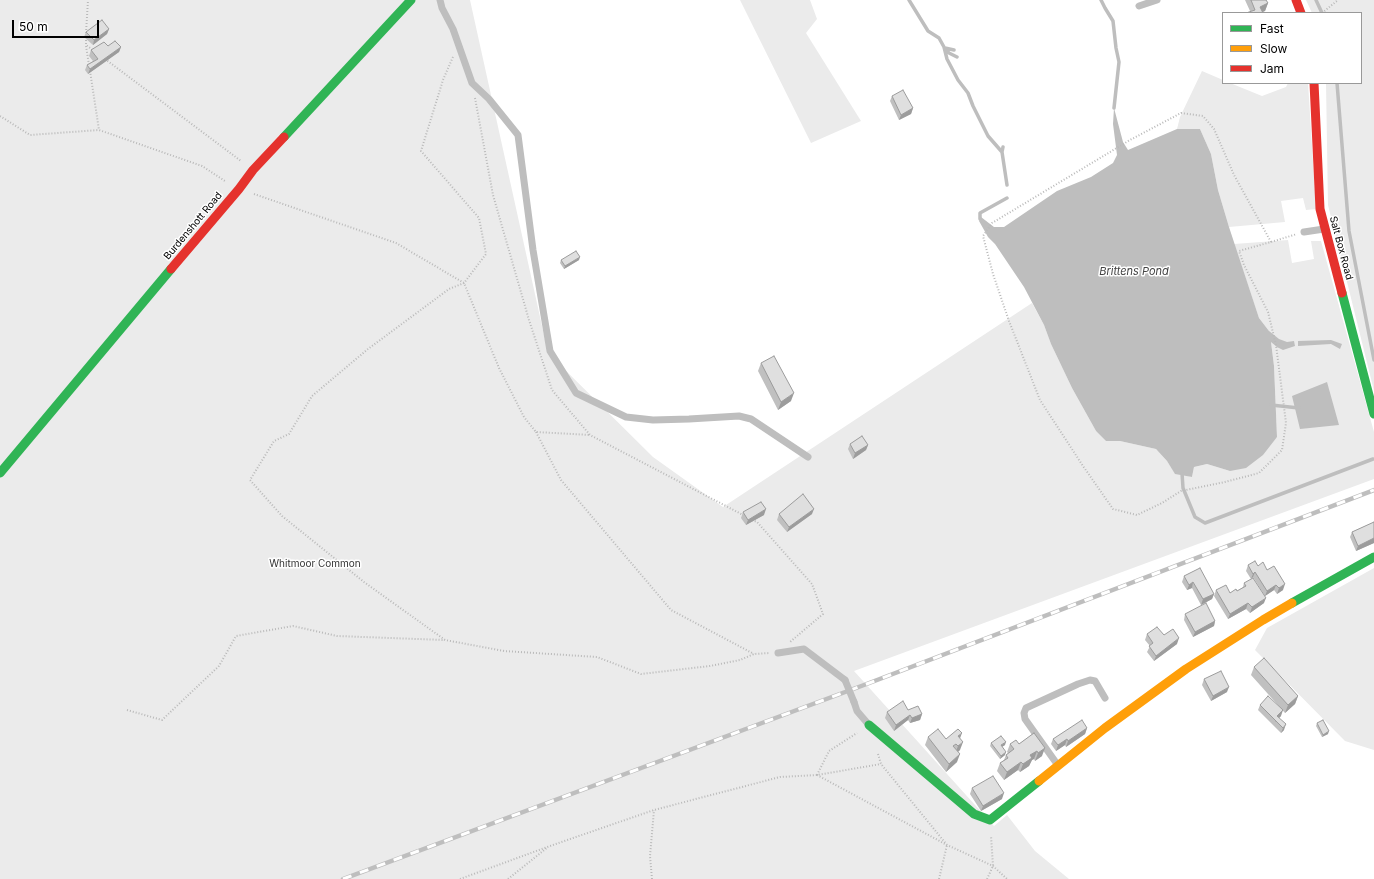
<!DOCTYPE html>
<style>
body{margin:0}
#map{position:relative;width:1374px;height:879px;overflow:hidden;background:#fff;font-family:Inter,sans-serif}
canvas{display:block}
.legend{position:absolute;left:1222px;top:12px;width:140px;height:72px;box-sizing:border-box;background:#fff;border:1px solid #999;margin:0;padding:5px 7px;list-style:none;font-size:12px;color:#000}
.legend li{display:flex;align-items:center;gap:8px;height:20px}
.legend b{width:20px;border:1px solid #999}
.scale{position:absolute;left:12px;top:20px;width:87px;height:18px;box-sizing:border-box;border:2px solid #000;border-top:0;padding-left:5px;font-size:12px;line-height:14px;white-space:nowrap;color:#000;-webkit-text-stroke:3px #fff;paint-order:stroke}
</style>
<div id="map">
<canvas width="1374" height="879"></canvas>
<ul class="legend">
<li><b style="height:5px;background:#30b455"></b>Fast</li>
<li><b style="height:5px;background:#ff9f0a"></b>Slow</li>
<li><b style="height:5px;background:#e5322d"></b>Jam</li>
</ul>
<div class="scale">50 m</div>
</div>
<script>
const context = document.querySelector('canvas').getContext('2d');
context.lineJoin = 'round';
function fill(path, color) {
  context.fillStyle = color;
  context.fill(path, 'evenodd');
}
function poly(rows) {
  const path = new Path2D();
  for (const r of rows) {
    path.moveTo(r[0], r[1]);
    for (let i = 2; i < r.length; i += 2) path.lineTo(r[i], r[i + 1]);
  }
  return path;
}
function stroke(path, color, width, dash) {
  context.strokeStyle = color;
  context.lineWidth = width;
  context.lineCap = dash ? 'butt' : 'round';
  context.setLineDash(dash || []);
  context.stroke(path);
}
function label(font, color, halo, rows, align = 'center') {
  context.font = font + ' Inter,sans-serif';
  context.lineWidth = 3;
  context.setLineDash([]);
  context.textBaseline = 'middle';
  context.strokeStyle = halo;
  context.fillStyle = color;
  for (const [text, x, y, turn = 0] of rows) {
    context.save();
    context.translate(x, y);
    context.rotate((+turn || 0) * Math.PI / 180);
    context.textAlign = isNaN(turn) ? turn : align;
    if (halo) context.strokeText(text, 0, 0);
    context.fillText(text, 0, 0);
    context.restore();
  }
}
fill(poly([
 [0,0,470,0,548,353,653,457,723,507,1032,303,1044,325,1051,344,1072,388,1096,431,1106,441,1120,441,1156,449,1167,461,1175,473,1192,477,1194,467,1207,464,1230,471,1277,437,1274,366,1271,342,1269,331,1259,318,1234,244,1288,240,1292,263,1314,259,1311,241,1321,241,1374,432,1374,479,854,671,994,826,1007,815,1035,851,1069,879,0,879],
 [740,0,810,0,817,19,806,33,861,121,811,143],
 [1306,0,1374,0,1374,391,1328,205,1326,83,1361,83,1361,13,1312,13],
 [1202,71,1223,80,1223,83,1230,83,1262,96,1286,87,1288,83,1308,83,1316,209,1306,210,1303,198,1281,201,1285,222,1229,227,1218,190,1211,154,1200,129,1177,129,1180,117],
 [1374,568,1374,750,1345,741,1255,650,1267,628]
]), '#ebebeb');
fill(poly([
 [1114,108,1123,142,1128,150,1177,129,1200,129,1211,154,1218,190,1229,227,1259,318,1269,331,1279,339,1287,342,1294,341,1295,346,1283,350,1277,347,1271,342,1274,366,1277,437,1263,455,1246,468,1230,471,1207,464,1194,467,1192,477,1175,474,1167,461,1156,449,1120,441,1106,441,1096,431,1072,388,1051,344,1044,325,1024,287,995,244,988,237,979,221,981,217,994,227,1004,227,1057,191,1091,177,1113,163,1117,155,1113,124],
 [1331,340,1342,344,1340,349,1331,344,1298,346,1298,341],
 [1327,382,1339,425,1300,429,1292,396]
]), '#bebebe');
stroke(poly([
 [909,0,928,31,939,38,944,47,947,59,958,80,968,93,973,106,988,136,1002,152],
 [1101,0,1105,8,1113,21,1116,48,1119,62,1114,108],
 [1316,0,1322,13],
 [945,48,949,53,957,57],
 [945,48,954,50],
 [1337,83,1349,231,1374,360],
 [1003,147,1002,152,1007,185],
 [980,219,980,213,1007,198],
 [1271,405,1299,408],
 [1182,473,1183,488,1195,517,1205,523,1373,459]
]), '#bebebe', 3.5);
stroke(poly([
 [1322,13,1338,0],
 [86,33,88,0],
 [86,37,86,45,94,51],
 [86,46,89,65],
 [453,57,443,80,421,151,479,218,486,254,464,283,449,289,368,349,312,396,289,434,274,441,250,480,282,516,364,582,445,640,504,651,597,657,641,674,710,666,740,660,754,654,770,653],
 [105,59,241,161],
 [90,71,99,130],
 [475,98,493,195,529,320,552,390,590,435,745,516],
 [0,116,30,135,99,130,202,166,225,181],
 [254,194,396,243,464,283,499,368,524,417,536,432,590,435],
 [1271,242,1234,175,1214,129,1203,116,1181,113,1130,140,992,223,983,236,993,274,1009,321,1040,400,1083,466,1113,509,1137,515,1162,503,1181,491,1225,482,1259,473,1282,450,1286,423,1276,345,1268,312,1244,265,1239,251,1271,242,1297,234],
 [536,432,561,480,671,610,754,654],
 [752,520,757,522,812,584,823,614,790,642],
 [127,710,162,720,219,666,236,636,293,626,337,636,444,640],
 [878,754,881,764,947,845],
 [817,775,829,751,857,733],
 [817,775,947,845,993,866,1007,879],
 [460,879,550,846,654,810,780,777,817,775,881,764],
 [508,879,548,847],
 [652,879,650,856,654,810],
 [939,879,947,845],
 [987,879,993,866,991,836]
]), '#b9b9b9', 2, [1, 2]);
stroke(poly([
 [440,0,442,8,453,29,472,83,489,99,518,135,533,250,550,351,576,393,626,417,653,420,689,419,739,416,751,419,808,457],
 [1139,6,1157,0],
 [1304,232,1324,229],
 [778,653,804,649,845,680],
 [854,702,857,711,869,725],
 [1057,764,1025,719,1024,713,1026,708,1078,684,1090,680,1095,681,1105,698]
]), '#bebebe', 7);
stroke(poly([
 [284,137,411,0],
 [1342,293,1374,414],
 [0,473,171,269],
 [1292,603,1374,557],
 [869,725,974,814,990,820,1039,781]
]), '#30b455', 9);
stroke(poly([
 [1039,781,1105,728,1186,669,1263,620,1292,603]
]), '#ff9f0a', 9);
stroke(poly([
 [1296,0,1301,13],
 [1314,83,1320,209,1342,293],
 [171,269,239,189,253,170,284,137]
]), '#e5322d', 9);
const rail = poly([
 [343,879,864,685,1374,490]
]);
stroke(rail, '#bebebe', 4.5);
stroke(rail, '#fff', 3, [9]);
stroke(poly([
 [845,680,854,702]
]), '#bebebe', 7);
fill(poly([
 [1245,0,1266,0,1268,3,1265,11,1250,11],
 [109,29,107,34,93,45,84,37,86,32],
 [108,46,121,47,119,52,88,74,85,70,87,65,93,61,89,56,91,50],
 [892,96,913,108,911,114,899,120,890,101],
 [561,260,579,260,564,269,560,263],
 [761,363,791,401,778,410,758,371],
 [850,444,868,445,866,450,853,459,848,449],
 [743,512,764,515,746,525,741,518],
 [779,514,812,514,787,532,777,520],
 [1374,522,1374,543,1356,551,1350,537,1352,532],
 [1248,565,1258,566,1267,570,1283,590,1277,594,1274,590,1265,596,1253,577,1251,579,1246,571],
 [1184,576,1214,594,1212,599,1201,605,1192,588,1187,590,1182,582],
 [1244,583,1264,603,1250,613,1246,609,1228,619,1214,596,1216,590,1230,593,1237,591,1243,587],
 [1185,614,1215,621,1214,626,1193,637,1184,620],
 [1147,634,1164,635,1177,644,1154,661,1147,652,1150,646,1145,640],
 [1254,667,1298,696,1295,704,1285,713,1251,675],
 [1204,679,1227,692,1211,701,1202,685],
 [1260,705,1281,716,1279,718,1284,730,1281,733,1258,710],
 [908,710,922,714,920,720,910,723,908,720,894,731,885,718,887,712],
 [1317,723,1328,734,1322,737,1316,726],
 [1087,728,1085,734,1066,747,1065,745,1056,751,1051,744,1053,739],
 [1034,733,1042,756,1035,761,1034,759,1032,760,1029,766,1020,772,1018,770,1004,780,997,771,1000,763,1004,760,1006,755,1008,753,1007,752,1010,744,1019,744],
 [928,737,960,739,960,750,958,752,957,762,946,772,925,745],
 [991,743,1005,745,1002,747,1005,755,1000,759,990,746],
 [972,788,1002,799,981,811,970,794]
]), '#c0c0c0');
fill(poly([
 [1268,3,1265,11,1261,13,1260,7],
 [109,29,107,34,93,45,94,40],
 [121,47,119,52,88,74,90,69],
 [913,108,911,114,899,120,901,115],
 [580,257,579,260,564,269,565,266],
 [794,393,791,401,778,410,781,402],
 [868,445,866,450,853,459,855,453],
 [766,509,764,515,746,525,748,520],
 [814,509,812,514,787,532,789,527],
 [1374,538,1374,543,1356,551,1358,546],
 [1255,572,1253,577,1251,579,1253,574],
 [1193,582,1192,588,1187,590,1189,585],
 [1285,584,1283,590,1277,594,1279,588],
 [1276,585,1274,590,1265,596,1267,591],
 [1214,594,1212,599,1201,605,1203,599],
 [1266,598,1264,603,1250,613,1252,607],
 [1248,603,1246,609,1228,619,1230,614],
 [1215,621,1214,626,1193,637,1195,632],
 [1179,638,1177,644,1154,661,1156,656],
 [1229,687,1227,692,1211,701,1213,696],
 [1298,696,1295,704,1285,713,1288,705],
 [1283,710,1281,716,1275,722,1277,716],
 [922,714,920,720,910,723,912,718],
 [910,715,908,720,894,731,896,725],
 [1286,724,1284,730,1281,733,1283,728],
 [1087,728,1085,734,1066,747,1068,741],
 [1329,731,1328,734,1322,737,1323,735],
 [962,733,959,741,958,736],
 [1067,739,1065,745,1056,751,1058,745],
 [963,742,960,750,955,754,958,746],
 [1006,742,1005,745,1000,748,1001,745],
 [1045,748,1042,756,1035,761,1038,753],
 [1037,751,1034,759,1032,760,1029,766,1020,772,1023,764,1030,755],
 [1006,752,1005,755,1000,759,1001,756],
 [960,754,957,762,946,772,949,764],
 [1021,762,1018,770,1004,780,1007,772],
 [1004,793,1002,799,981,811,983,806]
]), '#9c9c9c');
const building = poly([
 [1251,0,1266,0,1268,3,1260,7,1263,13,1246,13,1255,10,1251,0],
 [102,20,109,29,94,40,86,32,102,20],
 [115,41,121,47,90,69,87,65,98,59,91,50,104,42,108,46,115,41],
 [903,90,913,108,901,115,892,96,903,90],
 [576,251,580,257,565,266,561,260,576,251],
 [774,356,794,393,781,402,761,363,774,356],
 [862,436,868,445,855,453,850,444,862,436],
 [803,494,814,509,789,527,779,514,803,494],
 [761,502,766,509,748,520,743,512,761,502],
 [1374,522,1374,538,1358,546,1352,532,1374,522],
 [1255,561,1258,566,1263,562,1267,570,1274,566,1285,584,1279,588,1276,585,1267,591,1255,572,1253,574,1248,565,1255,561],
 [1200,568,1214,594,1203,599,1193,582,1189,585,1184,576,1200,568],
 [1253,578,1266,598,1252,607,1248,603,1230,614,1216,590,1226,585,1230,593,1236,589,1237,591,1246,586,1244,583,1253,578],
 [1206,603,1215,621,1195,632,1185,614,1206,603],
 [1157,627,1164,635,1173,629,1179,638,1156,656,1149,646,1153,643,1147,634,1157,627],
 [1264,658,1298,696,1288,705,1254,667,1264,658],
 [1221,671,1229,687,1213,696,1204,679,1221,671],
 [1268,696,1283,710,1277,716,1286,724,1283,728,1260,705,1268,696],
 [903,701,908,710,918,706,922,714,912,718,910,715,896,725,887,712,903,701],
 [1082,720,1087,728,1068,741,1067,739,1058,745,1053,739,1082,720],
 [1323,720,1329,731,1323,735,1317,723,1323,720],
 [938,729,946,739,958,729,962,733,958,736,963,742,958,746,956,744,953,746,960,754,949,764,928,737,938,729],
 [1034,733,1045,748,1038,753,1037,751,1030,755,1032,758,1023,764,1021,762,1007,772,1000,763,1008,758,1006,755,1014,749,1010,744,1016,740,1019,744,1034,733],
 [1001,736,1006,742,1001,745,1006,752,1001,756,991,743,1001,736],
 [993,776,1004,793,983,806,972,788,993,776]
]);
fill(building, '#dfdfdf');
stroke(building, '#9c9c9c', 1);
label('10px', '#000', '#fff', [
 ["Burdenshott Road",193,226,-50],
 ["Salt Box Road",1341,248,75]
]);
label('10px', '#323232', '#fff', [
 ["Whitmoor Common",315,564]
]);
label('italic 11px', '#434343', '#fff', [
 ["Brittens Pond",1134,272]
]);
</script>
